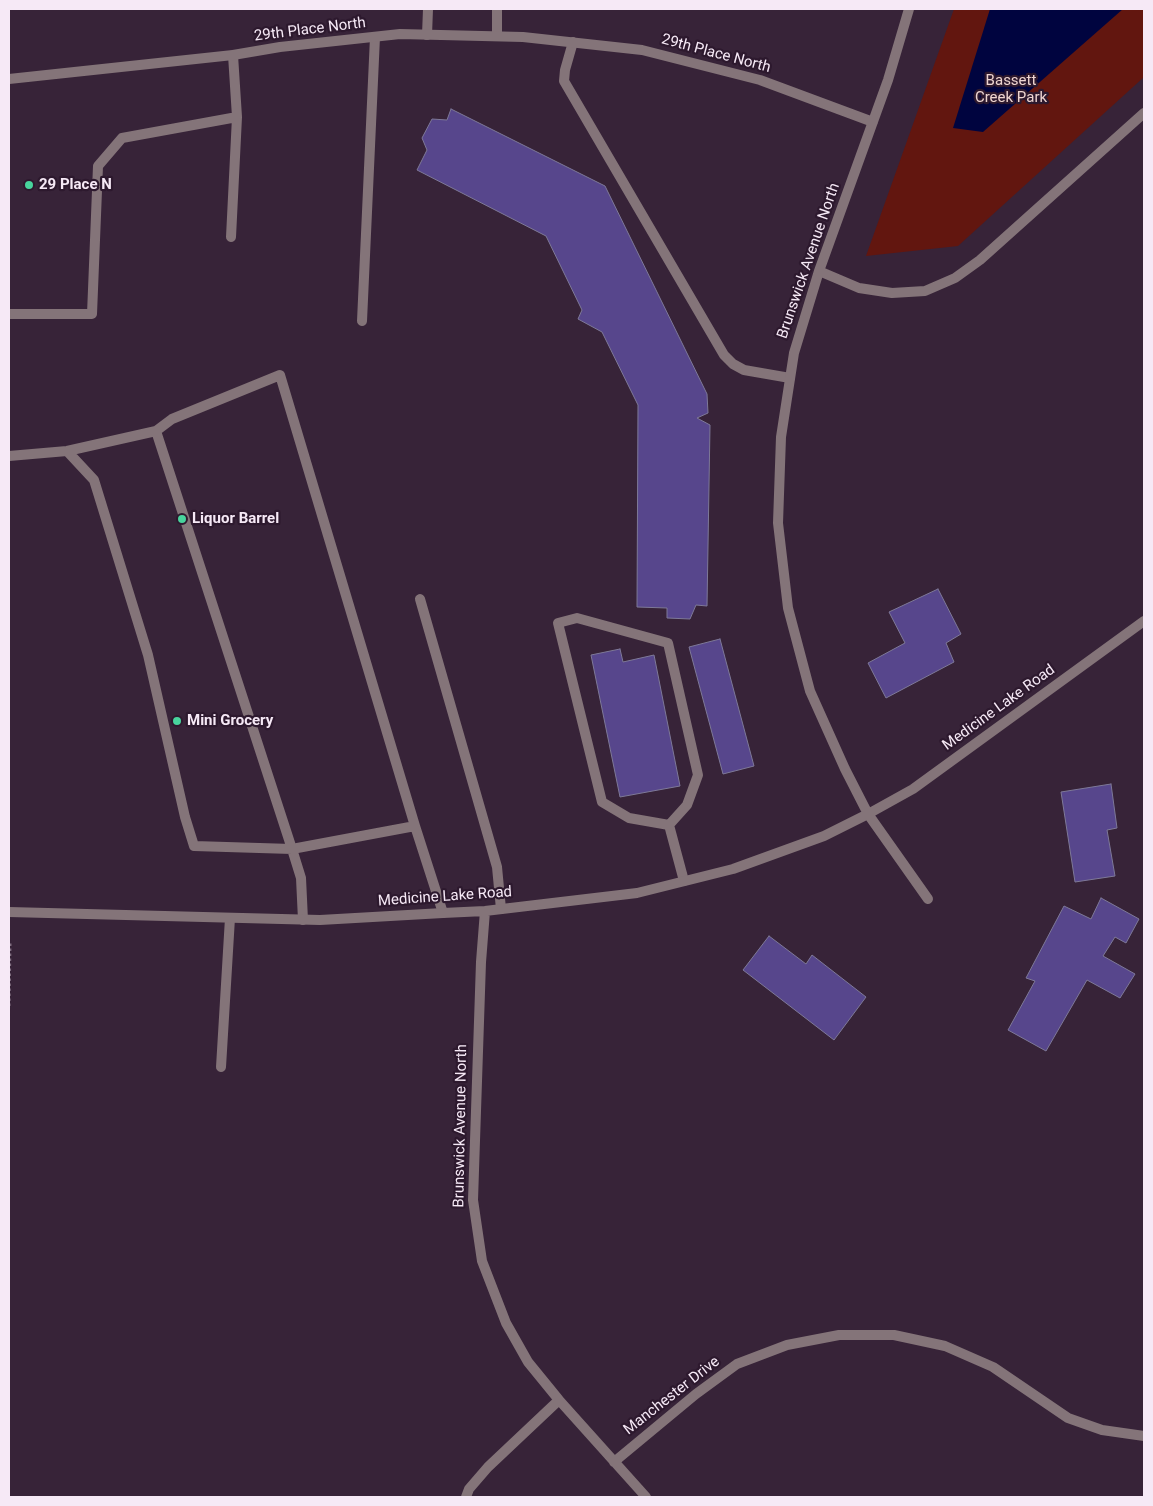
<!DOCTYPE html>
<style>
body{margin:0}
#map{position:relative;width:1153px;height:1506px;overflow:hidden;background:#372338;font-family:Roboto,sans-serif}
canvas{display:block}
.frame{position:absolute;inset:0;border:10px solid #f6e9f6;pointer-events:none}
</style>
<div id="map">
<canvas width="1153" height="1506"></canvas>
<div class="frame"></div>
</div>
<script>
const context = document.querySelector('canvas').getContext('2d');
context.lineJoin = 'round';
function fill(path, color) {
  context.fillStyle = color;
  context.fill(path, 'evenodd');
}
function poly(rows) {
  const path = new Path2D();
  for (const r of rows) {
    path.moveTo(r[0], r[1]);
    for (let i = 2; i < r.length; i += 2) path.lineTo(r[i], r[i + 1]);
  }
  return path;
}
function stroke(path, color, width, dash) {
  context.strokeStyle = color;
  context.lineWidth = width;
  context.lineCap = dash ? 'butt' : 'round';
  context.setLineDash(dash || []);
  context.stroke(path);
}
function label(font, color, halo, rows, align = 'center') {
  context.font = font + ' Roboto,sans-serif';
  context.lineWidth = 4.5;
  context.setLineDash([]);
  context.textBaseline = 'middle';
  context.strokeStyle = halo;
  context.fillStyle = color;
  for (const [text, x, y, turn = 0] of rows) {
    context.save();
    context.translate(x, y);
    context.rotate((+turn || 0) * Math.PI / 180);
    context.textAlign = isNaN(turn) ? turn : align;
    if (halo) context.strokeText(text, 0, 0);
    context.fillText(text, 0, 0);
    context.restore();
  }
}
fill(poly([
 [954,9,1144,9,1144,77,958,246,866,256]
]), '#62160f');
fill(poly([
 [990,9,1123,9,983,132,953,128]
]), '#00043f');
const building = poly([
 [451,109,605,186,707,394,708,413,697,418,710,425,707,606,696,605,690,619,667,618,667,608,637,607,638,405,602,332,578,319,582,310,546,236,417,170,427,150,422,138,432,119,447,120,451,109],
 [938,589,961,634,946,643,954,662,886,698,868,663,905,643,889,612,938,589],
 [720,639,754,766,723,774,689,647,720,639],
 [620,649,623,662,654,655,680,786,620,797,591,655,620,649],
 [1111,784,1117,828,1107,830,1115,876,1075,882,1061,792,1111,784],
 [1101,898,1139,919,1126,943,1115,937,1103,956,1135,974,1120,998,1087,980,1046,1051,1008,1030,1035,981,1026,978,1064,906,1091,919,1101,898],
 [769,936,806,964,812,955,866,997,834,1040,743,970,769,936]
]);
fill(building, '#57468c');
stroke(building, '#7e7998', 1);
stroke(poly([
 [9,1006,10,942]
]), '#806f81', 3, [2.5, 2.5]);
stroke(poly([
 [427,35,428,9],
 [497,36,497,9],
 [573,42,565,70,564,81,724,355,733,364,744,370,790,378],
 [233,55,237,117],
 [9,314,92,314,98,166,122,138,237,117,231,237],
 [362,321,375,37],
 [156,431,172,419,280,375,415,826,443,913],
 [9,456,67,451,156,431,292,849,194,846,185,817,148,655,94,480,67,451],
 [420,599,497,867,501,909],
 [669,825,629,818,602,802,558,623,577,618,668,643,698,775,687,805,669,825,684,881],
 [303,920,301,878,292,849,415,826],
 [221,1067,230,918]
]), '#847479', 10);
stroke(poly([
 [909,9,888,80,819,271,794,353,781,437,778,523,788,608,810,691,845,769,868,814,928,899],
 [9,79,233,55,280,47,400,34,523,37,642,50,760,80,873,122],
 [819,271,859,288,892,293,925,291,955,278,980,260,1144,113],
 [485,911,481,962,473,1200,482,1261,506,1323,528,1362,559,1400,646,1497],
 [9,912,320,920,443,913,485,911,637,893,733,869,824,836,868,814,913,789,1144,621],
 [614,1462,696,1394,737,1364,787,1345,839,1335,894,1335,945,1346,993,1367,1068,1418,1102,1430,1144,1436],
 [466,1497,469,1489,488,1467,559,1400]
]), '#847479', 10);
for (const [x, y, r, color] of [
 [29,185,5,"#48d49d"],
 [182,519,5,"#48d49d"],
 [177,721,5,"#48d49d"]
]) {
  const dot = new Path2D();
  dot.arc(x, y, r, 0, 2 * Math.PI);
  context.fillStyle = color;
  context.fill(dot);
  stroke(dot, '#2d192e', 2);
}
label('15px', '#f6e9f6', '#2d192e', [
 ["29th Place North",310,30,-7],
 ["29th Place North",716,54,15],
 ["Brunswick Avenue North",809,261,-71],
 ["Medicine Lake Road",999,708,-36],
 ["Medicine Lake Road",445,897,-4],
 ["Brunswick Avenue North",461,1126,-89],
 ["Manchester Drive",672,1396,-38]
]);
label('15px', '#eed5d1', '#2d192e', [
 ["Bassett",1011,81],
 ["Creek Park",1011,98]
]);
label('bold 15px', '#f6e9f6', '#2d192e', [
 ["29 Place N",39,185],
 ["Liquor Barrel",192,519],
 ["Mini Grocery",187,721]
], 'left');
</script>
